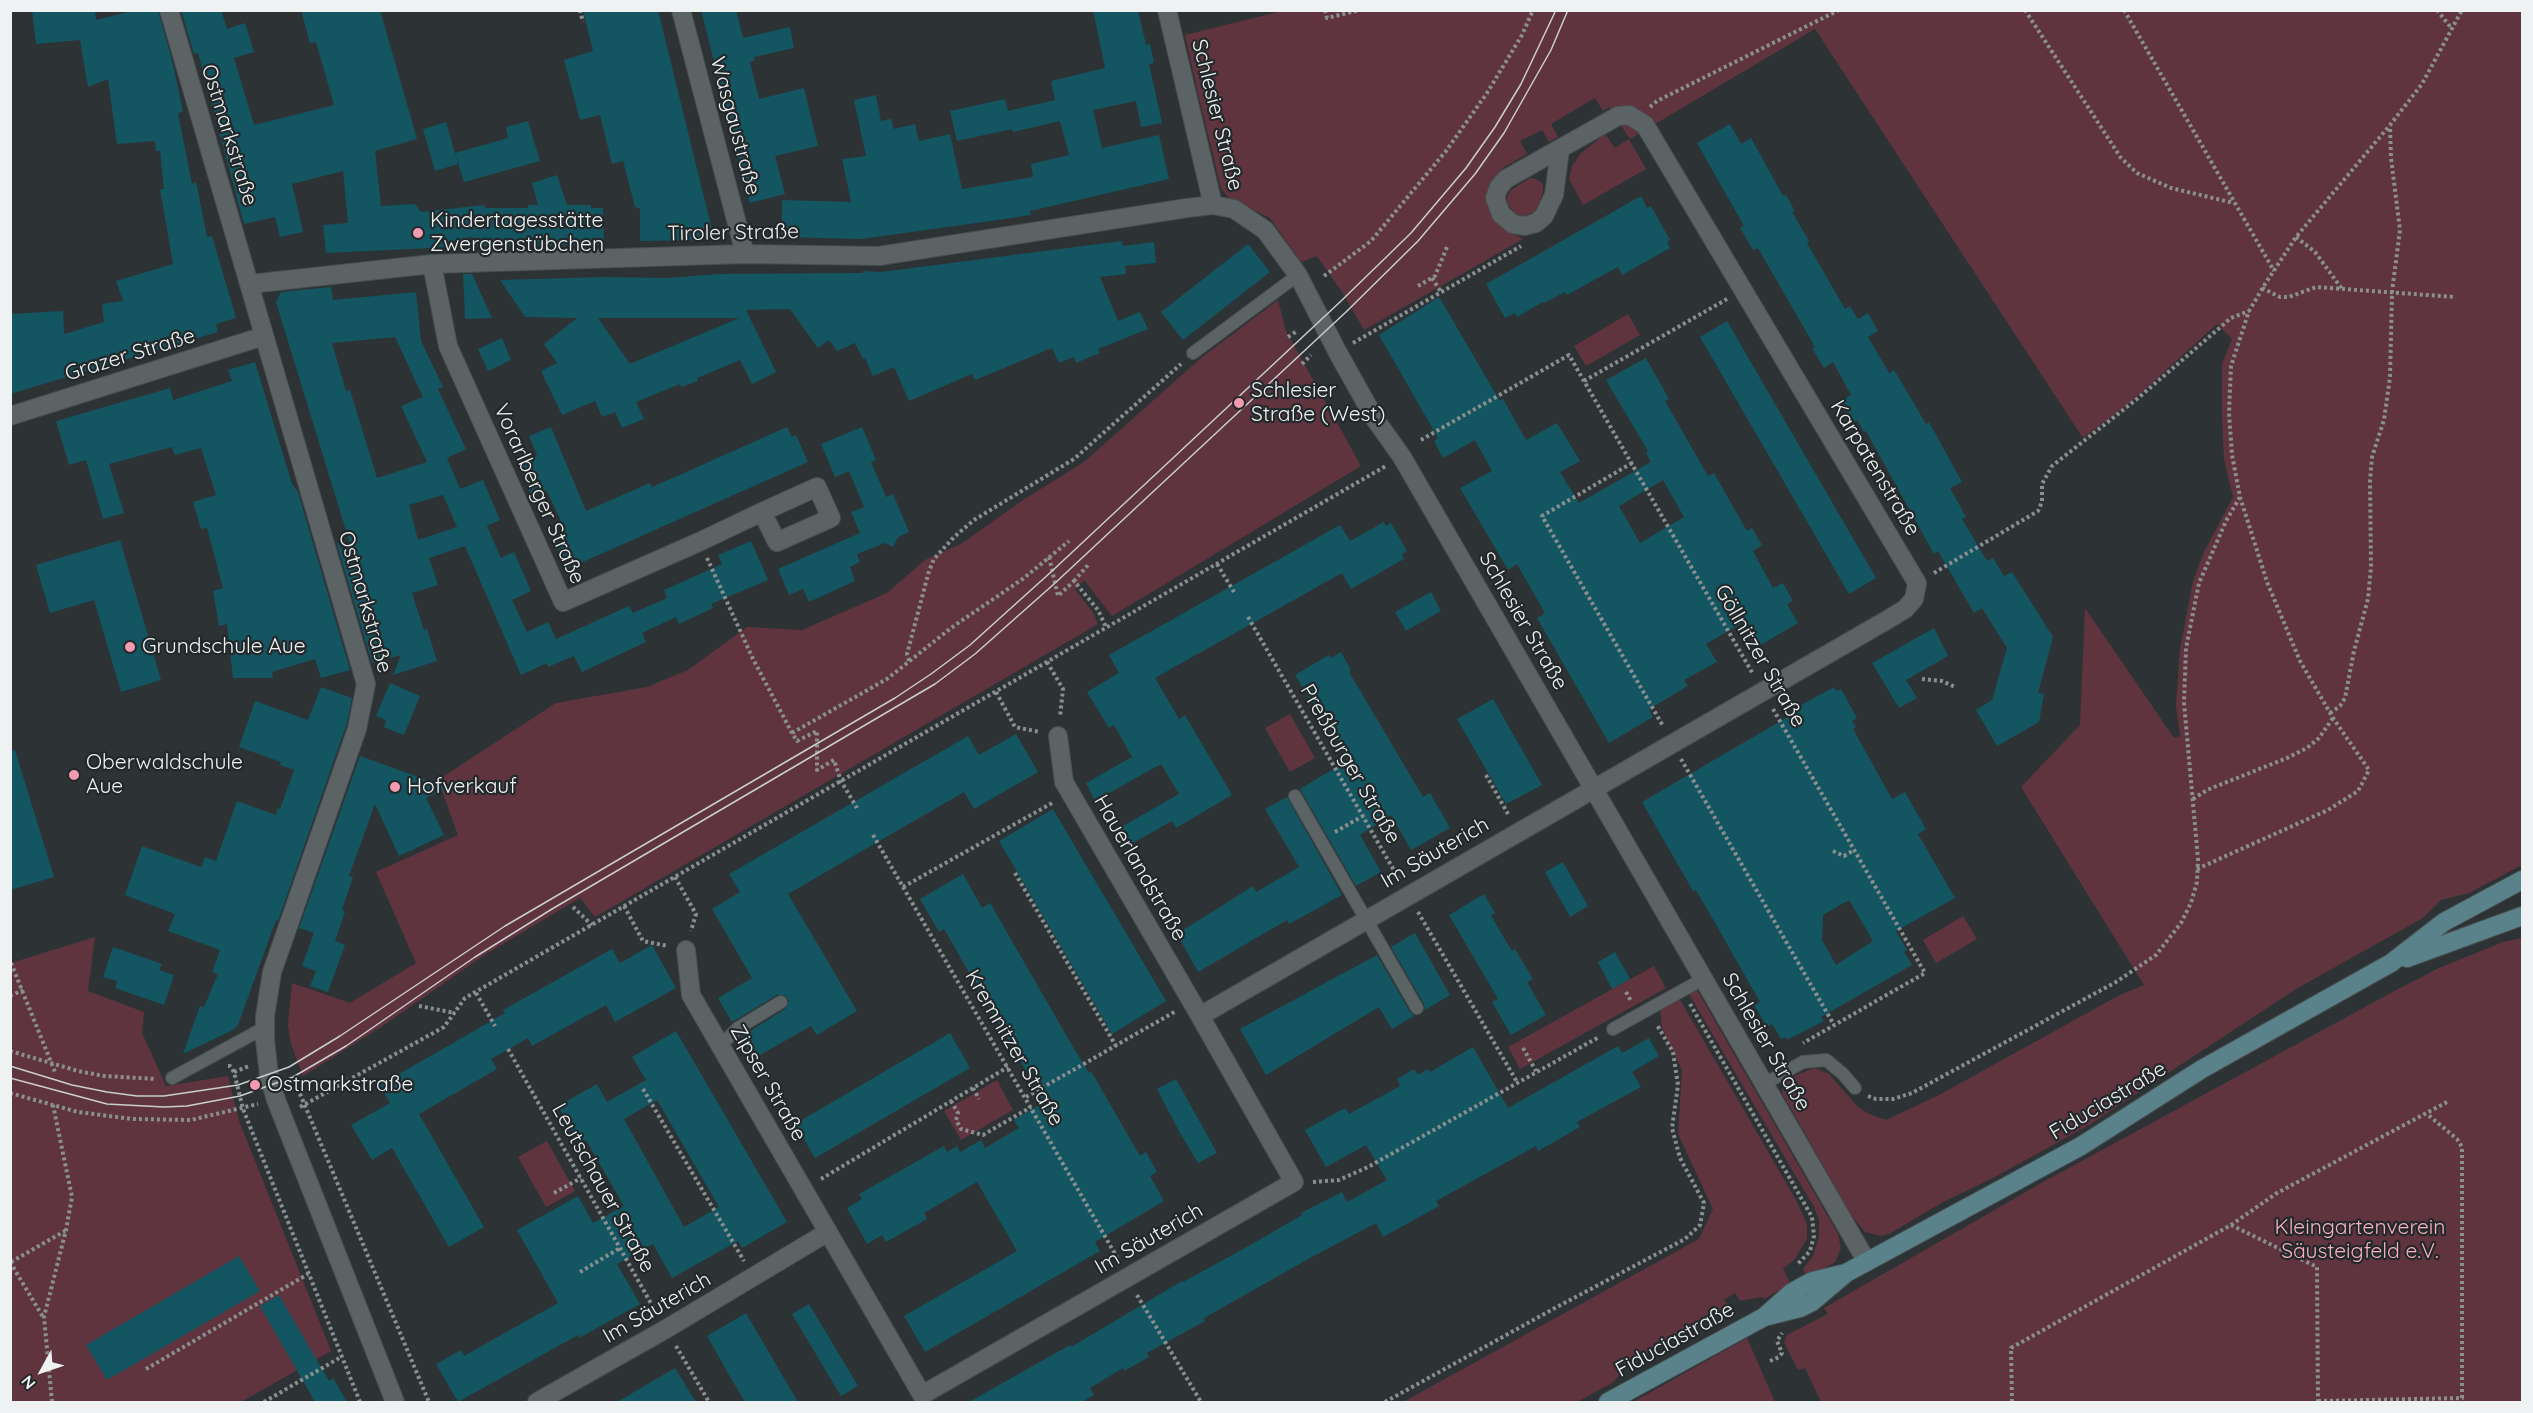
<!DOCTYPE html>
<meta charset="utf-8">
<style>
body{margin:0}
#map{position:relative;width:2533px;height:1413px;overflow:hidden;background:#2d3335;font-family:Quicksand,sans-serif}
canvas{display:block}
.frame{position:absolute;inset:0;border:12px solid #eef2f3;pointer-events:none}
.north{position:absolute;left:12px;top:1341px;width:60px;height:60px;-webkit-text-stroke:4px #23292b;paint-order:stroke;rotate:230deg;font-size:16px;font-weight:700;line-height:24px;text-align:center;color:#eef2f3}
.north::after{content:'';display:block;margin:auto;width:21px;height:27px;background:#eef2f3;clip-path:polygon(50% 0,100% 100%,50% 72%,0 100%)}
</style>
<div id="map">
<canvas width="2533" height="1413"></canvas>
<div class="frame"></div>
<div class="north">N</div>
</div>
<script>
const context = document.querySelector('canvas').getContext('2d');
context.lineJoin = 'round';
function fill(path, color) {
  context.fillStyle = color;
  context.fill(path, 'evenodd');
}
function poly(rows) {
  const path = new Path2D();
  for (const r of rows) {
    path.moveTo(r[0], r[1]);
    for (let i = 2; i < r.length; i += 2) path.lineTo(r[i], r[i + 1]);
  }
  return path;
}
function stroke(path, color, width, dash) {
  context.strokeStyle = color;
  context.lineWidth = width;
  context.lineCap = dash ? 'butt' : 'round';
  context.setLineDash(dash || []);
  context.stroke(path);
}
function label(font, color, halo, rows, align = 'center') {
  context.font = font + ' Quicksand,sans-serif';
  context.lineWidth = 4.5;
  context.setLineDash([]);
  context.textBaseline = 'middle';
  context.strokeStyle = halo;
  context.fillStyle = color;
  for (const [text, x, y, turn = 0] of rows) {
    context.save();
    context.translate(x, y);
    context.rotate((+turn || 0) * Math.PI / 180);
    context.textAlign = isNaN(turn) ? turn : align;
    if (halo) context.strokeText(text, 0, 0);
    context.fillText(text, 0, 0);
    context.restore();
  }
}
fill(poly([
 [1286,10,2522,11,2522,865,2469,893,2441,900,2423,918,2296,989,2089,1125,1995,1177,1943,1202,1889,1234,1881,1236,1865,1232,1851,1215,1782,1093,1784,1084,1790,1078,1814,1068,1829,1074,1858,1107,1869,1114,1886,1120,1939,1095,2118,996,2144,985,2021,787,2080,725,2085,608,2174,738,2180,736,2176,706,2180,649,2193,581,2204,552,2233,497,2224,459,2222,413,2222,364,2232,339,2217,324,2132,401,2083,438,1815,29,1630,139,1609,107,1603,111,1595,98,1551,124,1558,137,1549,142,1542,130,1520,141,1527,154,1504,167,1495,177,1488,188,1488,201,1491,214,1500,226,1523,239,1364,330,1342,292,1317,256,1301,262,1270,218,1229,198,1221,188,1200,102,1185,35],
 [1605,134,1615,148,1629,139,1646,169,1583,205,1569,179,1572,166,1580,154],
 [1530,178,1536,179,1543,184,1543,190,1539,206,1535,212,1522,216,1515,213,1508,205,1507,198,1510,191],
 [1278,300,1286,331,1361,466,1112,616,1084,580,1075,589,1094,614,1098,624,595,917,580,898,486,954,381,1027,303,1076,291,1044,288,1025,292,983,350,1003,416,963,376,872,458,835,438,780,556,703,647,687,688,670,747,627,802,630,887,593,925,560,961,544,1023,500,1084,462,1201,358],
 [1628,314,1640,335,1586,366,1574,346],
 [1290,714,1315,758,1290,772,1265,728],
 [1963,916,1977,939,1936,963,1923,940],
 [95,937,88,991,144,1012,142,1033,166,1086,228,1076,239,1121,331,1351,241,1402,11,1402,11,963],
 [2522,938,2522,1402,1821,1402,1805,1368,1798,1370,1784,1342,1787,1335,1828,1314,1824,1308,2045,1181,2400,988,2439,968,2503,942],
 [1654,966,1666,988,1520,1069,1508,1047],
 [1697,990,1838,1234,1841,1249,1835,1262,1807,1278,1803,1269,1813,1256,1819,1236,1819,1220,1814,1207,1689,994],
 [1679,998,1796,1200,1807,1224,1807,1239,1794,1260,1783,1268,1790,1284,1764,1299,1762,1297,1740,1301,1735,1293,1724,1300,1729,1306,1633,1361,1612,1383,1577,1402,1403,1402,1699,1239,1713,1209,1678,1134,1682,1070,1662,1028,1660,1009],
 [997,1080,1013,1110,961,1140,944,1111],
 [547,1141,575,1191,546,1207,518,1157],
 [1747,1338,1775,1402,1633,1402]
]), '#5f343f');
fill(poly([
 [32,10,95,10,96,20,136,10,158,10,173,64,183,112,178,113,192,184,196,182,207,237,212,236,236,318,216,324,218,332,10,394,10,314,63,311,64,334,104,322,102,304,123,301,116,281,173,264,160,189,164,189,160,151,156,151,155,141,117,144,108,79,88,87,80,40,36,44],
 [181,10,221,10,227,29,245,23,254,52,234,58,254,125,334,105,316,42,310,43,301,10,380,10,417,139,375,151,381,206,415,204,421,212,484,205,485,208,528,208,528,205,538,205,532,183,557,175,567,205,591,205,591,208,603,208,604,245,477,246,471,236,452,247,326,253,323,225,348,223,343,171,292,184,303,232,280,237,275,217,244,224,198,53,194,54],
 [583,10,658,10,713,234,707,240,640,241,640,209,635,207,623,161,612,164,600,115,580,120,564,60,593,51],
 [701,10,736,10,743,38,790,27,794,48,754,57,755,60,750,62,759,99,804,88,818,146,775,156,785,194,750,203],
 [1093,10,1138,10,1146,45,1150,44,1154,63,1149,64,1162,123,1141,127,1136,101,1093,110,1102,148,1159,135,1169,179,1030,211,1031,215,991,221,861,239,782,237,782,200,851,202,842,159,866,156,854,100,876,95,881,121,891,119,894,129,915,124,919,141,950,134,962,189,1033,177,1031,164,1069,155,1060,121,1013,132,1012,129,957,141,950,111,1005,99,1008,111,1055,100,1051,81,1105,68],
 [528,121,540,161,464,182,455,153,508,138,506,127],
 [446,122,458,164,435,171,423,129],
 [1730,124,1741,144,1751,138,1783,196,1786,195,1795,211,1792,212,1809,241,1807,243,1845,309,1850,306,1858,319,1868,313,1878,331,1868,337,1889,373,1894,370,1926,424,1929,422,1962,482,1950,488,1966,517,1962,519,1987,561,1993,558,2004,576,2012,572,2053,637,2038,693,2044,694,2039,722,1997,746,1976,710,1992,700,2007,648,1982,608,1974,613,1938,551,1934,554,1866,431,1864,432,1857,420,1853,423,1841,401,1851,395,1833,362,1824,368,1812,348,1815,347,1758,248,1753,250,1740,228,1744,226,1697,143],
 [1641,196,1647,208,1651,206,1670,240,1667,242,1670,248,1622,275,1618,267,1567,295,1565,292,1544,303,1543,302,1517,317,1515,313,1505,318,1486,284],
 [1122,241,1123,246,1154,242,1156,263,1125,266,1126,274,1100,277,1118,321,1140,312,1148,329,1098,349,1100,353,1076,363,1074,357,1059,363,1052,348,975,380,972,374,909,401,894,367,873,376,865,358,863,359,855,343,837,351,829,340,818,348,790,309,746,310,776,372,752,384,740,360,697,378,698,381,681,387,680,384,636,402,644,419,622,428,615,412,602,417,595,401,562,415,541,371,557,363,544,344,577,318,525,317,500,280,603,277,667,278,719,274,863,273,862,271,881,272],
 [598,318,739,318,630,364],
 [1248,244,1270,272,1183,340,1161,312],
 [463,274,472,274,492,318,465,319],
 [331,287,333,300,416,292,421,341,443,387,438,389,466,449,447,458,460,489,483,480,500,520,487,526,501,558,514,552,531,591,512,600,527,632,548,622,556,639,629,606,633,613,667,598,664,590,722,564,718,555,751,541,768,580,711,604,713,608,679,624,676,617,642,633,646,642,582,672,574,656,548,667,547,663,521,675,465,546,429,558,438,585,412,593,424,630,427,629,437,661,393,675,401,655,372,663,336,541,358,570,276,302,281,292],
 [395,337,423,397,401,406,427,462,377,478,350,390,346,391,332,343],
 [443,495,457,527,418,540,409,505],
 [1439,297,1500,401,1503,399,1526,440,1557,423,1580,461,1560,472,1579,503,1651,462,1646,453,1648,451,1606,380,1646,358,1669,399,1665,401,1708,476,1714,473,1747,531,1752,528,1762,545,1753,551,1773,588,1783,583,1793,601,1787,604,1798,623,1759,646,1746,621,1706,644,1717,662,1684,680,1688,686,1649,709,1653,717,1609,743,1537,618,1545,613,1517,564,1508,570,1460,488,1492,471,1475,440,1443,458,1434,441,1438,438,1379,335],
 [1663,480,1684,517,1640,543,1619,506],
 [1727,321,1876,578,1849,594,1700,337],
 [502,338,511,360,488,371,478,349],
 [255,362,292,484,298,492,350,670,321,678,315,659,272,672,273,678,233,678,227,624,219,626,213,591,223,588,207,528,201,529,193,502,216,495,201,448,175,455,172,447,109,464,124,513,103,519,86,460,69,465,56,421,170,388,173,400,232,381,228,370],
 [551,427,586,511,650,483,652,487,675,477,787,427,792,437,796,435,808,462,567,569,551,534,564,528,547,491,532,497,518,463,537,455,529,436],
 [862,427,876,460,871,462,886,497,893,494,909,532,898,537,893,547,885,543,857,554,860,562,850,567,855,581,809,602,803,589,789,595,778,569,860,533,851,512,864,507,849,471,835,477,821,444],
 [1384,522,1386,526,1391,523,1407,551,1402,554,1404,559,1351,589,1342,573,1155,678,1179,719,1185,715,1232,795,1176,828,1172,821,1124,848,1114,831,1179,794,1161,764,1095,801,1086,783,1132,757,1114,725,1109,728,1087,692,1119,673,1109,655,1340,525,1350,541],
 [120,540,161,680,121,692,94,600,50,613,36,565],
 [1431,592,1441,611,1406,631,1395,612],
 [1934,628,1948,656,1906,680,1917,698,1899,708,1872,663],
 [1341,652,1351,670,1349,672,1423,797,1430,793,1450,828,1411,850,1391,815,1360,835,1381,872,1356,886,1300,789,1350,759,1322,711,1318,714,1295,675,1329,655,1331,658],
 [390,683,420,696,404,735,384,727,386,720,376,716],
 [321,687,352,698,347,723,278,921,276,920,238,1025,233,1030,183,1054,200,1006,204,1007,218,974,212,972,220,950,168,931,175,914,125,895,142,846,201,867,205,857,216,861,237,801,276,815,278,808,280,809,294,770,280,765,281,762,239,747,255,701,308,720],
 [1834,687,1836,691,1841,689,1857,718,1852,721,1856,727,1853,729,1892,799,1905,792,1926,829,1918,834,1955,898,1896,931,1907,950,1904,952,1912,965,1821,1017,1824,1021,1787,1040,1786,1037,1781,1039,1772,1024,1767,1027,1754,1005,1760,1002,1706,907,1696,890,1693,891,1642,802,1798,711,1796,708],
 [1849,900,1873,941,1836,965,1822,940,1823,915],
 [1493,699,1542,785,1506,804,1457,719],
 [1016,734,1038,772,974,809,964,792,788,894,857,1011,817,1035,811,1026,753,1059,741,1037,785,1009,789,1001,785,995,777,995,732,1022,718,998,752,978,712,909,740,892,729,874,968,736,979,755],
 [15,750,54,877,10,890,10,751],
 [360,756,449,788,426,798,444,835,399,856,375,804,349,876,353,877,342,910,345,912,335,941,345,945,328,992,310,986,316,971,302,966,314,933,299,928],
 [1287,797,1342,895,1289,924,1287,920,1198,972,1177,934,1253,886,1256,892,1299,867,1265,809],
 [1053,809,1166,1001,1112,1034,999,841],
 [1563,862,1588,906,1570,917,1545,872],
 [963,874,982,908,990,903,1069,1040,1089,1073,1091,1071,1140,1156,1146,1152,1157,1172,1150,1176,1164,1201,1095,1242,1100,1251,925,1352,904,1316,1017,1251,977,1182,924,1213,927,1219,886,1242,882,1235,867,1244,847,1208,862,1199,859,1194,944,1146,947,1152,957,1146,960,1152,981,1140,985,1148,1019,1128,1014,1120,1044,1102,944,929,939,932,920,899],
 [1484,894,1495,913,1491,915,1501,933,1512,951,1515,949,1533,979,1527,982,1546,1015,1511,1035,1492,1002,1498,999,1449,915],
 [1415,933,1450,995,1425,1010,1424,1004,1391,947],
 [652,945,676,988,615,1022,606,1005,532,1046,528,1038,491,1059,497,1069,419,1114,484,1227,449,1247,392,1148,372,1160,351,1125,390,1103,380,1085,505,1013,503,1010,612,949,620,963],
 [113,947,162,964,159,970,174,975,164,1005,115,988,117,981,103,977],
 [1615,952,1630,979,1612,989,1598,962],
 [1377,955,1410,1012,1414,1016,1392,1029,1379,1007,1266,1075,1240,1029],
 [676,1031,787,1222,742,1248,738,1241,672,1278,653,1244,617,1264,640,1304,579,1338,578,1335,458,1402,436,1364,461,1350,464,1356,558,1303,517,1230,578,1196,593,1223,624,1206,586,1140,579,1144,558,1106,597,1084,607,1102,646,1080,632,1057],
 [657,1100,719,1207,684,1227,624,1119],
 [950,1033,970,1068,815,1158,795,1124],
 [1649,1038,1659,1056,1632,1072,1641,1087,1577,1122,1580,1127,1538,1151,1536,1146,1436,1201,1439,1206,1383,1237,1376,1223,1312,1257,1204,1318,1205,1321,1147,1353,1149,1357,1124,1371,1123,1368,1090,1388,1094,1395,1082,1402,969,1402,1070,1345,1071,1347,1182,1281,1183,1282,1254,1243,1302,1215,1301,1213,1342,1192,1347,1202,1387,1180,1366,1145,1326,1167,1305,1130,1345,1108,1349,1114,1400,1086,1397,1079,1414,1069,1418,1075,1428,1069,1430,1072,1473,1047,1508,1108,1618,1046,1622,1053],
 [1176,1079,1217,1153,1198,1163,1180,1133,1157,1089],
 [239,1256,260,1291,107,1380,86,1345],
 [279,1295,329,1381,333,1378,347,1402,315,1402,260,1306],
 [809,1304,858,1386,841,1396,792,1314],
 [746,1313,757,1332,798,1402,745,1402,728,1373,707,1336],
 [675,1368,696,1402,617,1402]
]), '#135560');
const lane = poly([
 [1193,353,1298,275],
 [1295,796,1417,1008],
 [1613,1029,1703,979],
 [720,1046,738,1028,781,1002],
 [172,1078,264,1028],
 [1764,1084,1803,1062,1826,1060,1842,1073,1855,1088]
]);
const street = poly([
 [169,10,366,684,357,729,272,972,265,1016,265,1040,269,1075,276,1100,395,1402],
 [681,10,745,254],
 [1167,10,1213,205],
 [432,264,448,346,563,602,699,542,762,512,817,487,831,518,777,542,762,512],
 [250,284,432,264,745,254,879,256,1187,208,1213,205,1234,209,1265,230,1298,275,1338,353,1375,419,1402,457,1867,1262],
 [10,416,264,336],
 [1058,736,1064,782,1200,1016],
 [686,950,691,995,828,1232],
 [537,1402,666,1329,828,1232,922,1395,1294,1182,1200,1016,1887,620,1905,609,1914,599,1917,583,1645,125,1629,115,1618,116,1506,179,1499,187,1495,198,1501,214,1513,224,1524,226,1536,223,1544,216,1554,195,1560,149]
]);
const secondary = poly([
 [2407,958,2522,916],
 [1768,1316,1800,1308,1812,1302,1845,1274],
 [1608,1402,1764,1317,1791,1293,1803,1286,1813,1281,1846,1273,2081,1146,2202,1069,2391,963,2444,922,2522,880]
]);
stroke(lane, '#494f50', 14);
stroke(street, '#494f50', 20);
stroke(secondary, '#494f50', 20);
stroke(poly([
 [580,10,583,22],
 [1325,10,1327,18,1360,10],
 [2025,10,2121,158,2137,173,2171,188,2234,203],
 [2124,10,2274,271],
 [2437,10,2452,29],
 [1650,107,1657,101,1839,10],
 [2296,237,2315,252,2342,289],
 [1324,276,1371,241,1446,151,1487,93,1522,35,1533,10],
 [1432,278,1441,292],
 [1418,286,1435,276,1447,247],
 [2262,288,2280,297,2289,297,2316,287,2455,297],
 [1288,337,1297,331],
 [1353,343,1521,246],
 [1302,364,1311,355],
 [1584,381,1727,299],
 [1421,440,1569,355,1753,674],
 [1632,463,1542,516,1663,726],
 [1049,557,1058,596,1074,581,1098,610,1106,627],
 [707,558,753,659,792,733,797,741,817,731,817,770,834,760,841,781,857,808],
 [1217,564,1234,592],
 [1934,573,2038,511,2042,502,2042,484,2052,466,2137,399,2231,318,2249,311],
 [1074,581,1088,565],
 [1248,617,1399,879],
 [909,661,907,654,929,571,934,559,954,537,974,520,1074,459,1181,364],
 [1047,662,1063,689,1060,717],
 [1922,679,1942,681,1955,687],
 [996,692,1015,727,1040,732],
 [1773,709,1925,973,1803,1043],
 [2330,713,2340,706,2345,698,2354,651,2368,599,2371,567,2370,481,2372,457,2384,420,2390,377,2392,292,2400,230,2391,158,2390,126],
 [792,733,887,679,951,628,1024,578,1069,541],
 [1681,759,1834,1025],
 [1486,775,1508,814],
 [2193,799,2207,790,2287,758,2307,748,2319,738,2333,718],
 [1335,832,1363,816],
 [873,835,1118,1259],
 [1833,851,1844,856,1854,850],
 [2197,869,2328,810,2358,791,2369,770,2333,718,2300,661,2267,582,2240,497,2232,455,2229,413,2231,366,2249,311,2265,284,2296,237,2390,125,2422,84,2462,10],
 [1015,873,1116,1046],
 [675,877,696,914,691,931],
 [903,887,1054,802],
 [624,906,643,941,668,946],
 [573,907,592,925],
 [1418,912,1517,1082],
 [11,963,55,1072],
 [1626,992,1631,1001],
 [476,993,495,1026],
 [10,996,23,990],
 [1690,1004,1812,1217,1814,1236,1810,1251,1798,1264],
 [419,1006,455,1013],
 [1523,1048,1536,1071],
 [508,1049,657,1314],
 [10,1051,78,1071,104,1076,156,1079],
 [228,1066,230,1066,234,1072,243,1109,360,1402],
 [234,1072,249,1066],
 [293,1077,429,1402],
 [973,1088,979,1099],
 [643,1089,744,1261],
 [10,1093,78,1112,132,1119,191,1120,258,1104],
 [1868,1096,1876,1099,1893,1099,1912,1093,2116,982,2156,955,2181,923,2191,903,2197,882,2198,859,2184,703,2186,648,2199,583,2226,521,2240,497],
 [1026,1097,1176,1011],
 [951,1101,958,1113,956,1120,961,1129,983,1135,1031,1107],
 [300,1107,444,1027,465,998,1386,466],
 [821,1179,1008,1067],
 [1313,1182,1339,1180,1368,1167,1599,1037],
 [554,1193,581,1178],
 [2231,1225,2317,1267,2318,1402],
 [10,1262,43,1317],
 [11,1262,65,1231],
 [580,1272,620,1248],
 [1137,1295,1201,1402],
 [676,1346,709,1402],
 [1770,1361,1779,1357,1782,1353,1777,1341,1782,1333],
 [146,1369,308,1274],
 [2318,1401,2462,1398,2462,1147,2457,1139,2427,1114],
 [52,1402,44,1317,66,1230,72,1197,53,1105],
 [264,1402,341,1357],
 [1385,1402,1555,1308,1685,1239,1700,1225,1704,1203,1680,1158,1672,1128,1678,1085,1673,1052,1657,1025],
 [2012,1402,2011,1348,2231,1225,2277,1193,2447,1102]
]), '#8a8f90', 4, [3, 3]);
stroke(lane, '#5c6365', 12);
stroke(street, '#5c6365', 18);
stroke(secondary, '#5a828a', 18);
stroke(poly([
 [10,1066,72,1085,107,1092,137,1096,164,1096,238,1085,289,1067,340,1036,505,926,895,698,931,674,970,645,1051,572,1340,302,1411,233,1466,168,1495,127,1521,84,1556,10],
 [10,1078,107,1104,164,1107,187,1106,240,1096,293,1077,346,1046,475,957,552,909,935,684,975,654,1054,584,1346,312,1418,241,1475,174,1504,133,1551,50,1568,10]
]), '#cacecf', 1.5);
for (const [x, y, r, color] of [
 [418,233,6,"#f29aaf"],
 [1239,403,6,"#f29aaf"],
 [130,647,6,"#f29aaf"],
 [74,775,6,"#f29aaf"],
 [395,787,6,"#f29aaf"],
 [255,1085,6,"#f29aaf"]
]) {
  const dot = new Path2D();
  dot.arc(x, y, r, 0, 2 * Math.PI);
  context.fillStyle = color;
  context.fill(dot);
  stroke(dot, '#23292b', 2);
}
label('21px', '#eef2f3', '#23292b', [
 ["Schlesier Straße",1217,115,76],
 ["Wasgaustraße",735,126,75],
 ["Ostmarkstraße",229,135,73],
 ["Tiroler Straße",733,233,-1],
 ["Grazer Straße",130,355,-17],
 ["Karpatenstraße",1875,468,59],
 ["Vorarlberger Straße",539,494,66],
 ["Ostmarkstraße",365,602,74],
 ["Schlesier Straße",1523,621,60],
 ["Göllnitzer Straße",1760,656,60],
 ["Preßburger Straße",1350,764,60],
 ["Im Säuterich",1435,853,-30],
 ["Hauerlandstraße",1140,868,60],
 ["Schlesier Straße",1766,1042,60],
 ["Kremnitzer Straße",1014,1048,60],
 ["Zipser Straße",768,1083,60],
 ["Fiduciastraße",2108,1101,-31],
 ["Leutschauer Straße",603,1188,61],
 ["Im Säuterich",1149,1239,-30],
 ["Im Säuterich",657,1308,-30],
 ["Fiduciastraße",1675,1340,-29]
]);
label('21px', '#eef2f3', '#23292b', [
 ["Kindertagesstätte",430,221],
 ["Zwergenstübchen",430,245],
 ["Schlesier",1251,391],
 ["Straße (West)",1251,415],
 ["Grundschule Aue",142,647],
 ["Oberwaldschule",86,763],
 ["Aue",86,787],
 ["Hofverkauf",407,787],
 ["Ostmarkstraße",267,1085]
], 'left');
label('21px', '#f9afc0', '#23292b', [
 ["Kleingartenverein",2360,1228],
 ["Säusteigfeld e.V.",2360,1252]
]);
</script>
